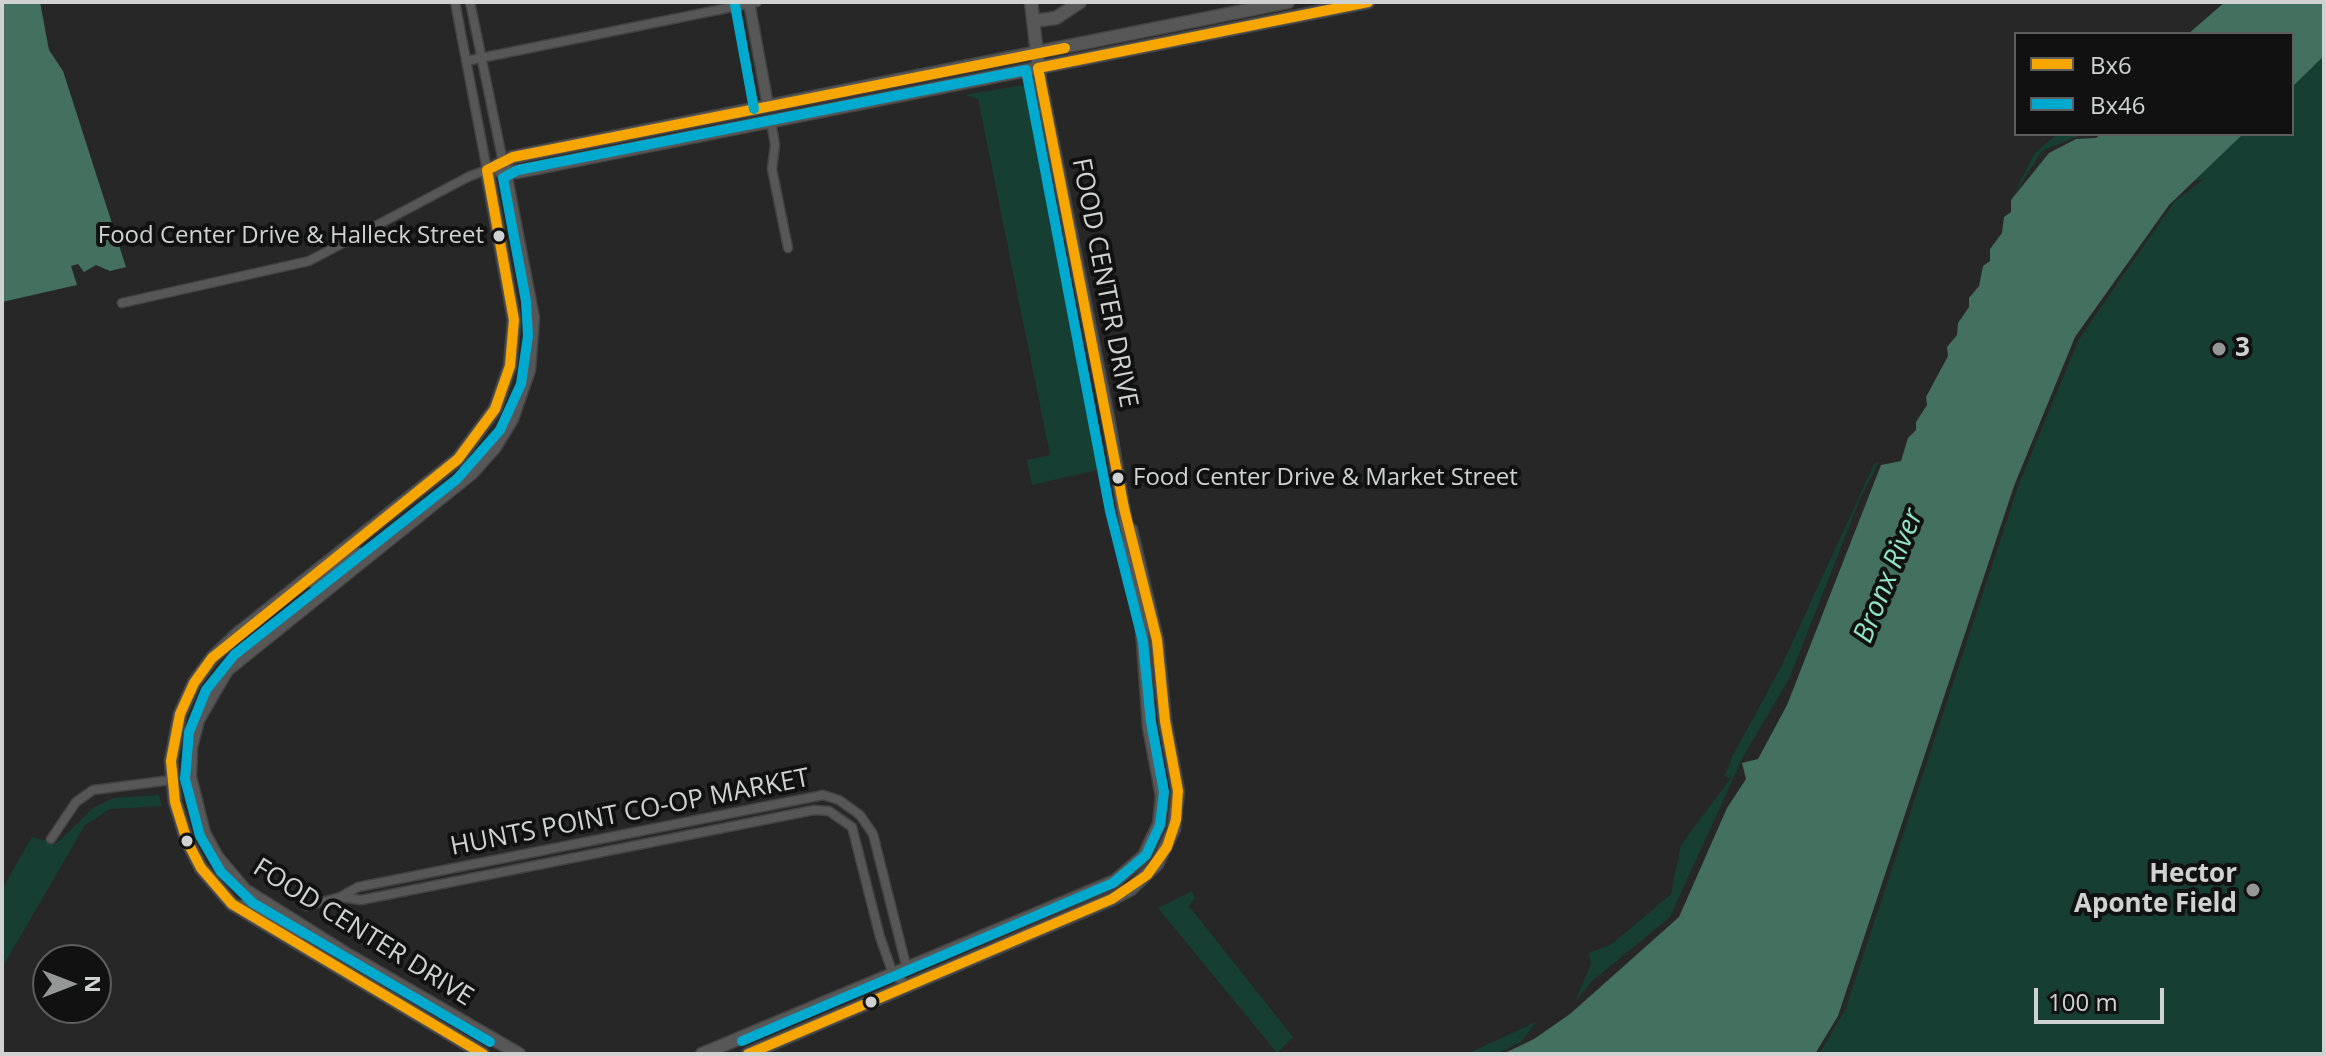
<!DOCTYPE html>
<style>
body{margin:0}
#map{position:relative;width:2326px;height:1056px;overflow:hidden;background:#272727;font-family:"Open Sans",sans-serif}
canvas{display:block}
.frame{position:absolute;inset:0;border:4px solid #d0d2d1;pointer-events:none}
.legend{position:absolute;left:2014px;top:32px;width:280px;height:104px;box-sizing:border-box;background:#101110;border:2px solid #5d5e5d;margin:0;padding:10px 14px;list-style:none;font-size:24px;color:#d0d2d1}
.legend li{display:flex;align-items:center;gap:16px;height:40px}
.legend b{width:40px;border:2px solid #5d5e5d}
.north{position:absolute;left:32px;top:944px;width:80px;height:80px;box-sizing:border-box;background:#101110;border:2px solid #5d5e5d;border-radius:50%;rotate:90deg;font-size:22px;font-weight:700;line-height:32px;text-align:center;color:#d0d2d1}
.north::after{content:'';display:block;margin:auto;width:28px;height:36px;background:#959696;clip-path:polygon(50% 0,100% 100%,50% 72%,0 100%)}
.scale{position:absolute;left:2034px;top:988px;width:130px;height:36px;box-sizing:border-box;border:4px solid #d0d2d1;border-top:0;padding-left:10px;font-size:24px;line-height:28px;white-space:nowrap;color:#d0d2d1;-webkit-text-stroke:6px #101110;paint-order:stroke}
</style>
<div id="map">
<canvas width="2326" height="1056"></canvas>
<div class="frame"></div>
<ul class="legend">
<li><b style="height:10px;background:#f7a600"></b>Bx6</li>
<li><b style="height:10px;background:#00a9ce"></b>Bx46</li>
</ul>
<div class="north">N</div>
<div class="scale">100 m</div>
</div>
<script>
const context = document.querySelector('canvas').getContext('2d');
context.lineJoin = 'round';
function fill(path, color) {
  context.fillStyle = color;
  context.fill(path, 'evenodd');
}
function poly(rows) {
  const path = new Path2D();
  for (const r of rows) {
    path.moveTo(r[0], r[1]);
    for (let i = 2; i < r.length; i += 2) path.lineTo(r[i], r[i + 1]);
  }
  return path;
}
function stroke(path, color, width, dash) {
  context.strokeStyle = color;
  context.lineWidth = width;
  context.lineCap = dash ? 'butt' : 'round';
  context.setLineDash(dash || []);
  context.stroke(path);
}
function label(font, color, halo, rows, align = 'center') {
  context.font = font + ' "Open Sans",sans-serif';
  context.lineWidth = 8;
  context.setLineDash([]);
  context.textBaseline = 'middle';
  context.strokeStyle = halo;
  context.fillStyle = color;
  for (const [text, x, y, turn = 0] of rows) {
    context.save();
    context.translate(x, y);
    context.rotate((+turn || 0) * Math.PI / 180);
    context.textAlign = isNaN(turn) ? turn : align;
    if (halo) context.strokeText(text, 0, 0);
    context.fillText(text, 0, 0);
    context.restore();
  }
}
fill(poly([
 [2324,56,2324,1054,1819,1054,1845,1010,2020,481,2079,339,2174,202,2204,179,2194,181,2243,134,2292,134,2292,87],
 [1030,84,1106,468,1032,485,1027,460,1050,455,978,99,964,95],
 [2057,134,2083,134,2042,151,2011,200,2034,154],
 [1879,462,1860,499,1789,679,1743,757,1670,917,1591,982,1575,1002,1591,964,1589,953,1612,944,1671,894,1681,845,1730,779,1725,776,1732,757,1782,665,1874,464],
 [159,795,162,806,110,809,85,825,2,968,2,889,32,837,57,843,93,808,113,798],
 [1192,891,1195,898,1189,906,1293,1037,1277,1053,1158,908],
 [1536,1022,1521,1042,1495,1054,1467,1054]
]), '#163e32');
fill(poly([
 [2,2,40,2,49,50,63,71,126,267,110,271,96,265,84,272,78,264,71,266,77,285,2,302],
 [2225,2,2324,2,2324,56,2292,87,2292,34,2188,34],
 [2101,134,2243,134,2169,205,2075,337,2014,486,1838,1016,1815,1054,1503,1054,1534,1039,1570,1014,1679,917,1727,808,1746,779,1742,763,1758,759,1787,705,1881,465,1901,461,1908,438,1916,430,1916,422,1927,405,1926,397,1948,356,1947,347,1957,335,1958,323,1969,307,1969,298,1979,286,1983,266,1990,261,1990,249,2002,233,2004,217,2011,212,2011,200,2049,153,2076,139,2096,138]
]), '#43705f');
const minor = poly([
 [470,2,503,162],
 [466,61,757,2],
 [771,121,775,145,772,169,788,248],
 [122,303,309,261,470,176,487,170,455,2],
 [51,839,76,802,93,790,171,780],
 [307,906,340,897],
 [907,969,873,834,860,815,839,800,823,795,358,887,340,897,361,900,814,810,829,811,852,827,880,937,893,974,908,986]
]);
const tertiary = poly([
 [749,2,768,106]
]);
const secondary = poly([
 [1033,21,1056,18,1080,2],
 [503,162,533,318,529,370,512,419,495,447,472,473,227,670,198,720,191,747,190,777,204,833,217,857,245,890,350,956,519,1054],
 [496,166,513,157,1288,2],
 [500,171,517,172,1368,2],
 [312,581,359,554],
 [244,906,300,933],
 [483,1054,232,904,201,868,187,841,175,802,171,761,180,714,194,683,212,658,236,635,458,459,495,409,510,366,514,320,487,170],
 [702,1054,1115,881,1144,856,1159,824,1162,796,1149,727,1141,613,1109,423,1040,80,1031,2],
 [748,1054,1112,899,1131,889,1157,864,1174,829,1178,791,1165,721,1157,640,1131,530]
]);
stroke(minor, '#424242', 11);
stroke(tertiary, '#424242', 13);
stroke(secondary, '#424242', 15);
stroke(minor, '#575757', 8);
stroke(tertiary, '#575757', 10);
stroke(secondary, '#575757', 12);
stroke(poly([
 [487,170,513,157,1065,48],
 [483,1054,232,904,201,868,187,841,175,802,171,761,180,714,194,683,212,658,458,459,495,409,510,366,514,320,487,170],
 [748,1054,1112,899,1147,875,1167,847,1176,820,1178,791,1165,721,1157,640,1124,508,1038,68,1368,2]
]), '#f7a600', 10);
stroke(poly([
 [735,5,754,109],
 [490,1042,253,903,221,872,200,836,185,779,189,732,206,690,234,655,457,479,500,430,521,384,528,336,526,301,503,178,518,170,1026,70,1110,511,1143,642,1151,722,1164,792,1160,825,1146,855,1113,883,742,1041]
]), '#00a9ce', 10);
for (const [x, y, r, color] of [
 [499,236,7,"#d0d2d1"],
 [2219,349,8,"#959696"],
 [1118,478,7,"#d0d2d1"],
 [187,841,7,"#d0d2d1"],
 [2253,890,8,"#959696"],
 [871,1002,7,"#d0d2d1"]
]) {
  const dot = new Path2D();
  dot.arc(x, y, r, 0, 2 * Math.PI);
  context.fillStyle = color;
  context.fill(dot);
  stroke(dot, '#101110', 3);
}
label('24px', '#d0d2d1', '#101110', [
 ["Food Center Drive & Halleck Street",484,236],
 ["Food Center Drive & Market Street",1133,478,"left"]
], 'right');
label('26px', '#d0d2d1', '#101110', [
 ["FOOD CENTER DRIVE",1104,283,79],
 ["HUNTS POINT CO-OP MARKET",630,813,-11],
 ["FOOD CENTER DRIVE",363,933,32]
]);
label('bold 26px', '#d0d2d1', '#101110', [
 ["3",2235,349],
 ["Hector",2237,875,"right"],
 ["Aponte Field",2237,905,"right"]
], 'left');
label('italic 28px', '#91e3c5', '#101110', [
 ["Bronx River",1889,576,-68]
]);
</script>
